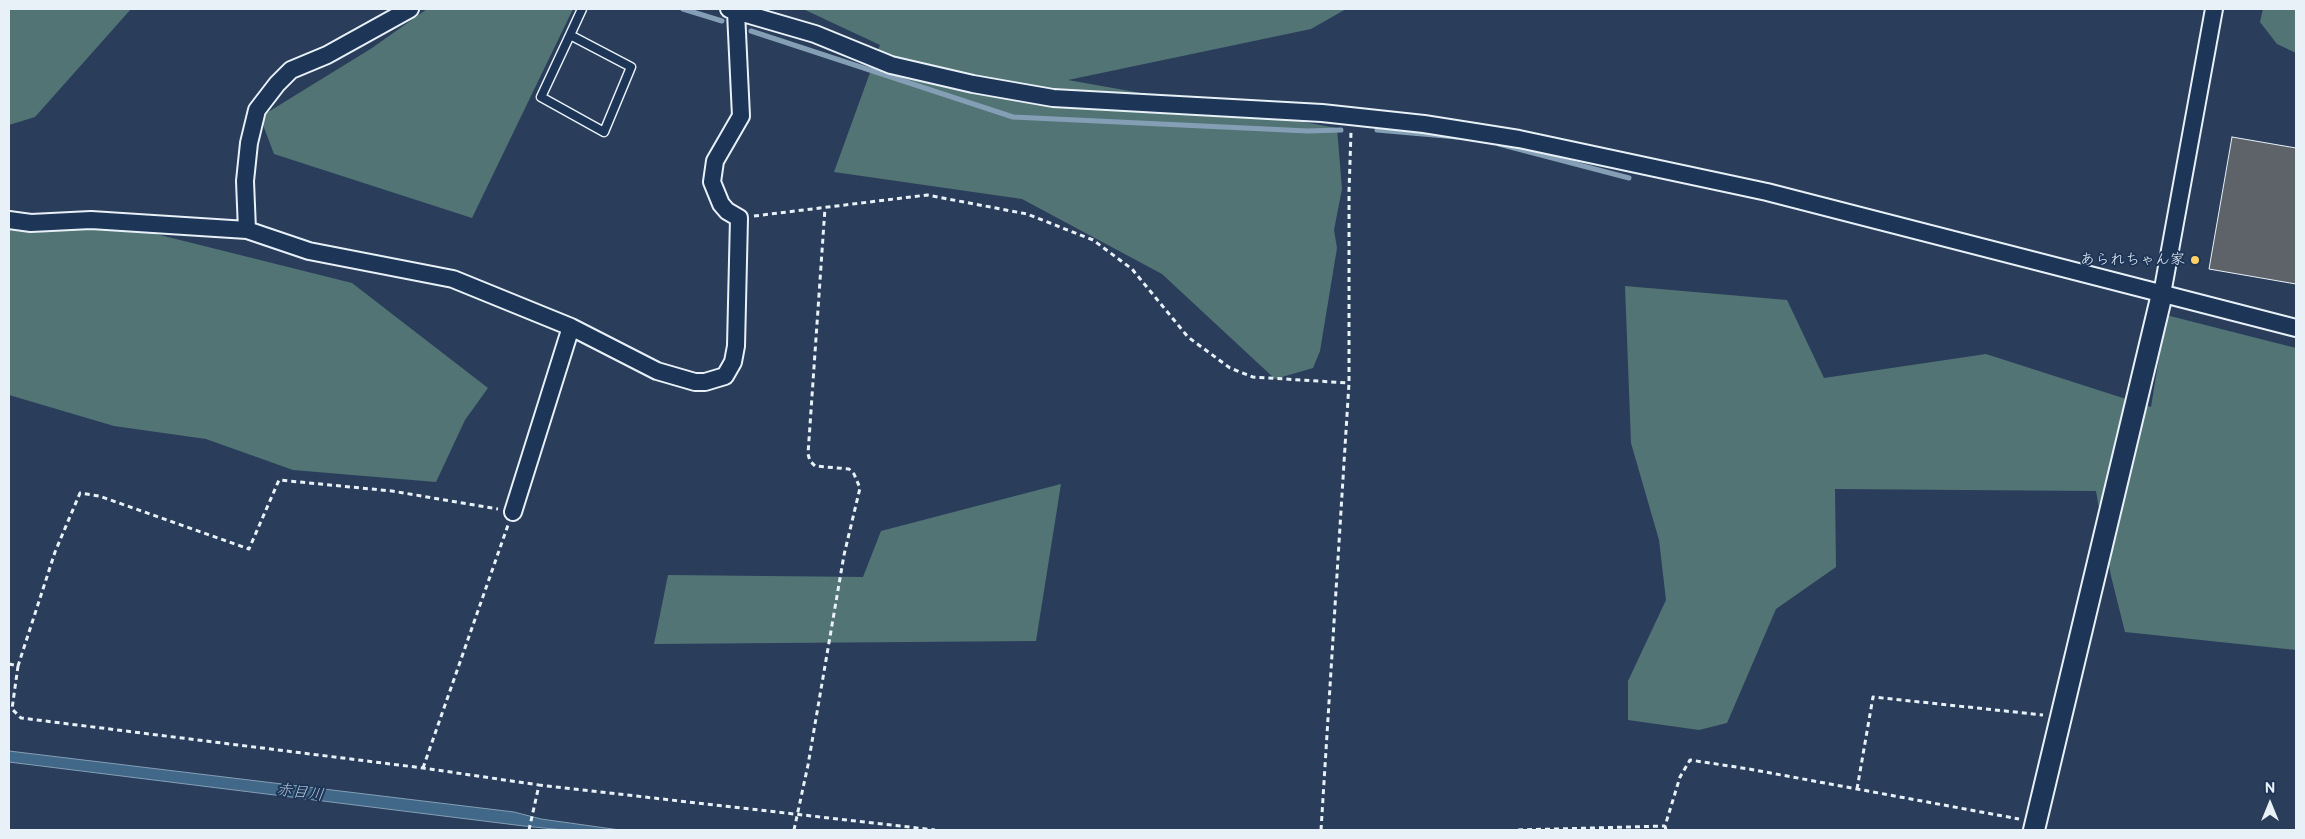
<!DOCTYPE html>
<meta charset="utf-8">
<style>
body{margin:0}
#map{position:relative;width:2305px;height:839px;overflow:hidden;background:#2a3e5b;font-family:"Balsamiq Sans",sans-serif}
canvas{display:block}
.frame{position:absolute;inset:0;border:10px solid #e8f1f8;pointer-events:none}
.north{position:absolute;left:2245px;top:779px;width:50px;height:50px;-webkit-text-stroke:4px #1d3557;paint-order:stroke;rotate:0deg;font-size:14px;font-weight:700;line-height:20px;text-align:center;color:#e8f1f8}
.north::after{content:'';display:block;margin:auto;width:18px;height:22px;background:#e8f1f8;clip-path:polygon(50% 0,100% 100%,50% 72%,0 100%)}
</style>
<div id="map">
<canvas width="2305" height="839"></canvas>
<div class="frame"></div>
<div class="north">N</div>
</div>
<script>
const context = document.querySelector('canvas').getContext('2d');
context.lineJoin = 'round';
function fill(path, color) {
  context.fillStyle = color;
  context.fill(path, 'evenodd');
}
function poly(rows) {
  const path = new Path2D();
  for (const r of rows) {
    path.moveTo(r[0], r[1]);
    for (let i = 2; i < r.length; i += 2) path.lineTo(r[i], r[i + 1]);
  }
  return path;
}
function stroke(path, color, width, dash) {
  context.strokeStyle = color;
  context.lineWidth = width;
  context.lineCap = dash ? 'butt' : 'round';
  context.setLineDash(dash || []);
  context.stroke(path);
}
function label(font, color, halo, rows, align = 'center') {
  context.font = font + ' "Balsamiq Sans","Klee One",sans-serif';
  context.lineWidth = 4;
  context.setLineDash([]);
  context.textBaseline = 'middle';
  context.strokeStyle = halo;
  context.fillStyle = color;
  for (const [text, x, y, turn = 0] of rows) {
    context.save();
    context.translate(x, y);
    context.rotate((+turn || 0) * Math.PI / 180);
    context.textAlign = isNaN(turn) ? turn : align;
    if (halo) context.strokeText(text, 0, 0);
    context.fillText(text, 0, 0);
    context.restore();
  }
}
fill(poly([
 [9,9,131,9,35,117,9,125],
 [427,9,573,9,472,218,274,154,260,117,372,48],
 [803,9,1346,9,1311,29,1068,80,1337,128,1342,189,1334,230,1337,248,1320,351,1313,368,1275,379,1162,274,1022,199,834,172,880,45],
 [2263,9,2296,9,2296,53,2277,44,2260,22],
 [9,212,148,232,352,283,488,388,465,420,436,482,293,470,206,439,114,426,9,395],
 [1625,286,1787,300,1824,378,1986,354,2151,407,2166,315,2296,348,2296,650,2125,632,2111,576,2096,491,1835,489,1836,567,1776,609,1727,723,1699,730,1628,720,1628,681,1666,600,1659,540,1631,443],
 [1061,484,1036,641,654,644,668,575,863,577,881,531]
]), '#527475');
const water = poly([
 [9,751,514,812,541,819,620,830,564,830,524,826,9,762,9,751]
]);
fill(water, '#416888');
stroke(water, '#849fb5', 1);
stroke(poly([
 [683,9,722,21],
 [751,31,1013,117,1308,131,1341,130],
 [1377,130,1457,137],
 [1499,144,1629,178]
]), '#849fb5', 5);
const building = poly([
 [2232,137,2296,148,2296,284,2209,269,2232,137]
]);
fill(building, '#5e6369');
stroke(building, '#e8f1f8', 1);
const service = poly([
 [570,35,631,67,604,132,541,97,570,35,582,9]
]);
const minor = poly([
 [729,9,815,34,891,65,973,84,1053,98,1322,113,1424,124,1519,139,1767,192,2296,328],
 [9,220,31,223,91,220,247,230,309,251,453,279,571,327,657,371,695,382,705,382,725,376,733,362,736,346,739,218,727,211,721,204,712,182,715,161,741,116,736,12],
 [247,230,245,181,249,143,257,110,277,84,291,70,327,55,410,9],
 [2162,294,2214,9],
 [513,512,571,327]
]);
const tertiary = poly([
 [2034,830,2162,294]
]);
stroke(service, '#e8f1f8', 11);
stroke(minor, '#e8f1f8', 20);
stroke(tertiary, '#e8f1f8', 24);
stroke(poly([
 [754,216,927,195,1027,214,1093,240,1132,269,1188,337,1230,368,1253,377,1349,383],
 [9,664,18,666,55,552,80,493,99,496,249,549,279,480,392,491,498,509],
 [18,666,12,709,21,718,423,768,539,785],
 [423,768,508,525],
 [1857,789,1873,697,2043,715],
 [529,830,539,785,935,830],
 [794,830,808,765,844,555,860,488,854,474,849,469,815,466,810,461,808,454,825,208],
 [1321,830,1349,383,1349,192,1351,132],
 [1518,830,1665,826],
 [1666,830,1665,826,1680,777,1690,760,1749,769,2019,819]
]), '#e8f1f8', 3, [5, 4]);
stroke(service, '#1d3557', 8);
stroke(minor, '#1d3557', 16);
stroke(tertiary, '#1d3557', 20);
for (const [x, y, r, color] of [
 [2195,260,5,"#ffd166"]
]) {
  const dot = new Path2D();
  dot.arc(x, y, r, 0, 2 * Math.PI);
  context.fillStyle = color;
  context.fill(dot);
  stroke(dot, '#1d3557', 2);
}
label('15px', '#e8f1f8', '#1d3557', [
 ["あられちゃん家",2185,260]
], 'right');
label('italic 16px', '#aec1d1', '#1d3557', [
 ["赤目川",300,793,7]
]);
</script>
